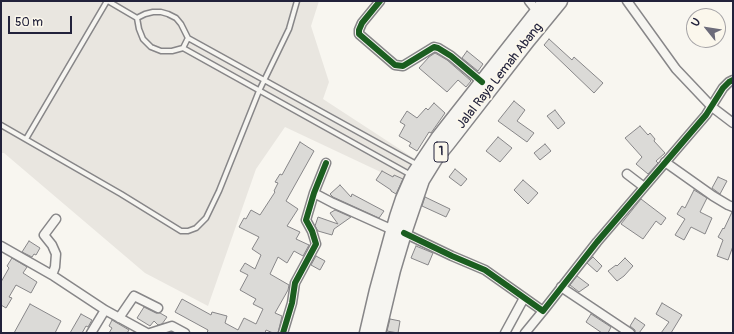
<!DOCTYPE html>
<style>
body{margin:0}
#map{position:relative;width:734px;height:334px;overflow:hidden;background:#f8f6f0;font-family:Pangolin,sans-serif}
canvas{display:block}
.frame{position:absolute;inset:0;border:2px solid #22223b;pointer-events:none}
.north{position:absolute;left:686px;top:8px;width:40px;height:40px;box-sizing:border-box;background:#fbf7ec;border:1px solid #a4a2a5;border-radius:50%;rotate:300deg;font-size:11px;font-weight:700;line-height:16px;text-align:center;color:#22223b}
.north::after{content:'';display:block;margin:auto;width:14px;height:18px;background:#6d6c7a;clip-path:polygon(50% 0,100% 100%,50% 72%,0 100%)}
.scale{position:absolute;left:8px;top:16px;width:64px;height:18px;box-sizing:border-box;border:2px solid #22223b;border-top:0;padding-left:5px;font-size:12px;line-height:14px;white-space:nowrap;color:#22223b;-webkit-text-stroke:3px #fbf7ec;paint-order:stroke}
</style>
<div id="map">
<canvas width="734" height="334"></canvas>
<div class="frame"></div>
<div class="north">U</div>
<div class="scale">50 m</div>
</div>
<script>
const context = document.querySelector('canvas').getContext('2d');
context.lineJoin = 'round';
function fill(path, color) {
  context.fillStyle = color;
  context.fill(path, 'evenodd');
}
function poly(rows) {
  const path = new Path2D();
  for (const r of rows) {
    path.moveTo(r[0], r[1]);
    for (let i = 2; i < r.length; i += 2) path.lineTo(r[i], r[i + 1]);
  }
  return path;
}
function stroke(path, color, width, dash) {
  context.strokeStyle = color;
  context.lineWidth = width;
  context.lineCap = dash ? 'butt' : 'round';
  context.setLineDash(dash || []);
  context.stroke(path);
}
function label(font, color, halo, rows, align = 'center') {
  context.font = font + ' Pangolin,sans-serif';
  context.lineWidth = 4;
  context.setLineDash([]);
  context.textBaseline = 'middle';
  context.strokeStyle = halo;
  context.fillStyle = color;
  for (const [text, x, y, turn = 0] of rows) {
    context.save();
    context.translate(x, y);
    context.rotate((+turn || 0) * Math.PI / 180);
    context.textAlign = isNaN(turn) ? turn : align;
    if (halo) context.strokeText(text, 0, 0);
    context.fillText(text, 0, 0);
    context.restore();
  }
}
fill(poly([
 [1,1,319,1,311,26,329,82,323,99,418,161,404,183,285,127,256,169,208,306,145,273,4,153,1,153]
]), '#e9e6e0');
const building = poly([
 [549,39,572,60,574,57,603,83,594,93,544,45,549,39],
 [467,51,483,64,478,71,462,58,467,51],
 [435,53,447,60,470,80,471,81,466,87,458,80,447,92,419,68,429,57,435,53],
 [514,101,525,110,517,121,534,133,527,142,498,121,514,101],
 [434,103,445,113,431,133,429,132,417,151,409,146,411,143,399,136,405,125,400,122,407,111,417,118,426,108,428,110,434,103],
 [555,110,565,123,558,129,547,116,555,110],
 [640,126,648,135,650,133,655,139,654,141,665,153,656,161,658,163,648,174,636,164,642,157,625,138,640,126],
 [498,137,512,148,500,162,486,151,498,137],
 [300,142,314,151,286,201,298,209,287,226,300,232,296,239,309,245,303,256,294,251,287,263,278,257,270,274,289,285,288,290,275,313,282,316,278,333,273,333,266,330,265,333,207,333,208,330,175,312,182,299,211,315,212,312,227,316,225,323,238,330,244,318,256,324,263,309,253,304,256,299,240,290,248,275,240,271,245,263,255,269,261,255,252,249,259,237,239,227,244,218,246,219,251,210,260,215,275,192,274,191,278,183,275,182,280,174,282,175,300,142],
 [545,144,551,151,540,160,534,153,545,144],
 [455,169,467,179,461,186,449,177,455,169],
 [382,171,393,177,394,175,403,179,396,194,391,191,391,190,376,180,382,171],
 [718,177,727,181,720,194,712,188,718,177],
 [523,180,538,193,528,204,514,190,523,180],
 [340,185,351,197,352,194,384,211,379,218,333,197,330,194,340,185],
 [694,190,707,198,700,212,712,218,705,234,691,227,684,240,675,235,685,219,677,214,682,206,685,208,694,190],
 [425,197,450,209,446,217,422,206,425,197],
 [641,199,666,218,661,225,656,221,643,239,621,224,641,199],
 [335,210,351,217,334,229,332,235,318,231,315,226,318,217,338,224,330,213,335,210],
 [732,212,733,212,733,246,728,260,717,256,723,240,718,237,723,228,724,229,732,212],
 [29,241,40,248,36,255,34,254,32,257,22,252,29,241],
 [416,246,433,253,428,265,411,258,416,246],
 [316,256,325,261,320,270,311,265,316,256],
 [593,257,602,266,597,272,587,263,593,257],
 [12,258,27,267,23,273,37,282,31,293,16,285,9,297,12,298,6,308,1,305,1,282,9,268,7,266,12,258],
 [625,258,633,266,624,276,617,281,608,271,616,265,617,266,625,258],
 [577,276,589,285,579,292,570,285,577,276],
 [662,303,682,315,671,333,661,333,669,322,656,314,662,303],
 [30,304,61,321,55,333,14,333,30,304],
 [144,307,156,313,160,313,167,317,162,324,158,325,154,321,150,326,137,318,144,307],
 [81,314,92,320,88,327,86,326,82,333,70,333,81,314],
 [591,314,611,327,608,333,602,333,586,322,591,314],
 [635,318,645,325,639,333,635,333,635,330,630,326,635,318],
 [390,319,400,321,398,333,387,331,390,319],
 [112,320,129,330,127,333,109,333,112,328,109,326,112,320]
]);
fill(building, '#dbdad7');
stroke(building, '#878688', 1);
const lane = poly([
 [108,1,137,18],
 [137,18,145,14,153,12,161,12,168,14,176,18,181,24,188,38,418,165],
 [137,18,139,29,143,39,151,47,161,51,172,51,183,48,188,38],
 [183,48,411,175],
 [1,125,121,194,181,231,188,231,196,228,206,218,219,191,259,91,289,29,297,1],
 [26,139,107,1]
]);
const street = poly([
 [380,1,362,23,359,30,359,34,395,65,403,66,434,47,438,48,451,56,482,82],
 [529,1,537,11],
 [627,1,676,69,712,107,733,123],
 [665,162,713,196,728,205,733,207],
 [627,174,644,187],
 [314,193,333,203,393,230],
 [404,233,452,256,485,270,543,311,597,242,706,115,723,88,729,82,733,80],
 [1,246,52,275,105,310,147,333],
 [52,275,55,267,56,254,52,245,44,235,56,219],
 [561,287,630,333],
 [119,318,134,296,158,308],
 [91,333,105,310],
 [150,333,172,326,185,333],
 [283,333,292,303,295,283,316,244,312,231,306,220,314,193,326,163],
 [505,333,524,298],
 [525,333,543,311]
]);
const highway = poly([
 [367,333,377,290,397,217,403,199,413,176,439,137,546,1],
 [378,333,393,270,404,233,422,180,435,159,448,143,528,40,560,1]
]);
stroke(lane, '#878688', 7);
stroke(street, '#878688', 11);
stroke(highway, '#878688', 17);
stroke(lane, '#f6f5f1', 4);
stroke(street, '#f6f5f1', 8);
stroke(highway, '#f6f5f1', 14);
stroke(poly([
 [380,1,362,23,359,30,359,34,395,65,403,66,434,47,438,48,451,56,482,82],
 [404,233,452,256,485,270,543,311,597,242,706,115,723,88,729,82,733,80],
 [283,333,292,303,295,283,316,244,312,231,306,220,314,193,326,163]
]), '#1b5e20', 6);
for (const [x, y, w] of [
 [441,152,14]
]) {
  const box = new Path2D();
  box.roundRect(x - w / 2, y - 10, w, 20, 3);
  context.fillStyle = '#fbf7ec';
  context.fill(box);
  stroke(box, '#22223b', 1);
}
label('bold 12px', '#22223b', null, [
 ["1",441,152]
]);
label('13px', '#22223b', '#fbf7ec', [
 ["Jalal Raya Lemah Abang",500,76,-52]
]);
</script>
